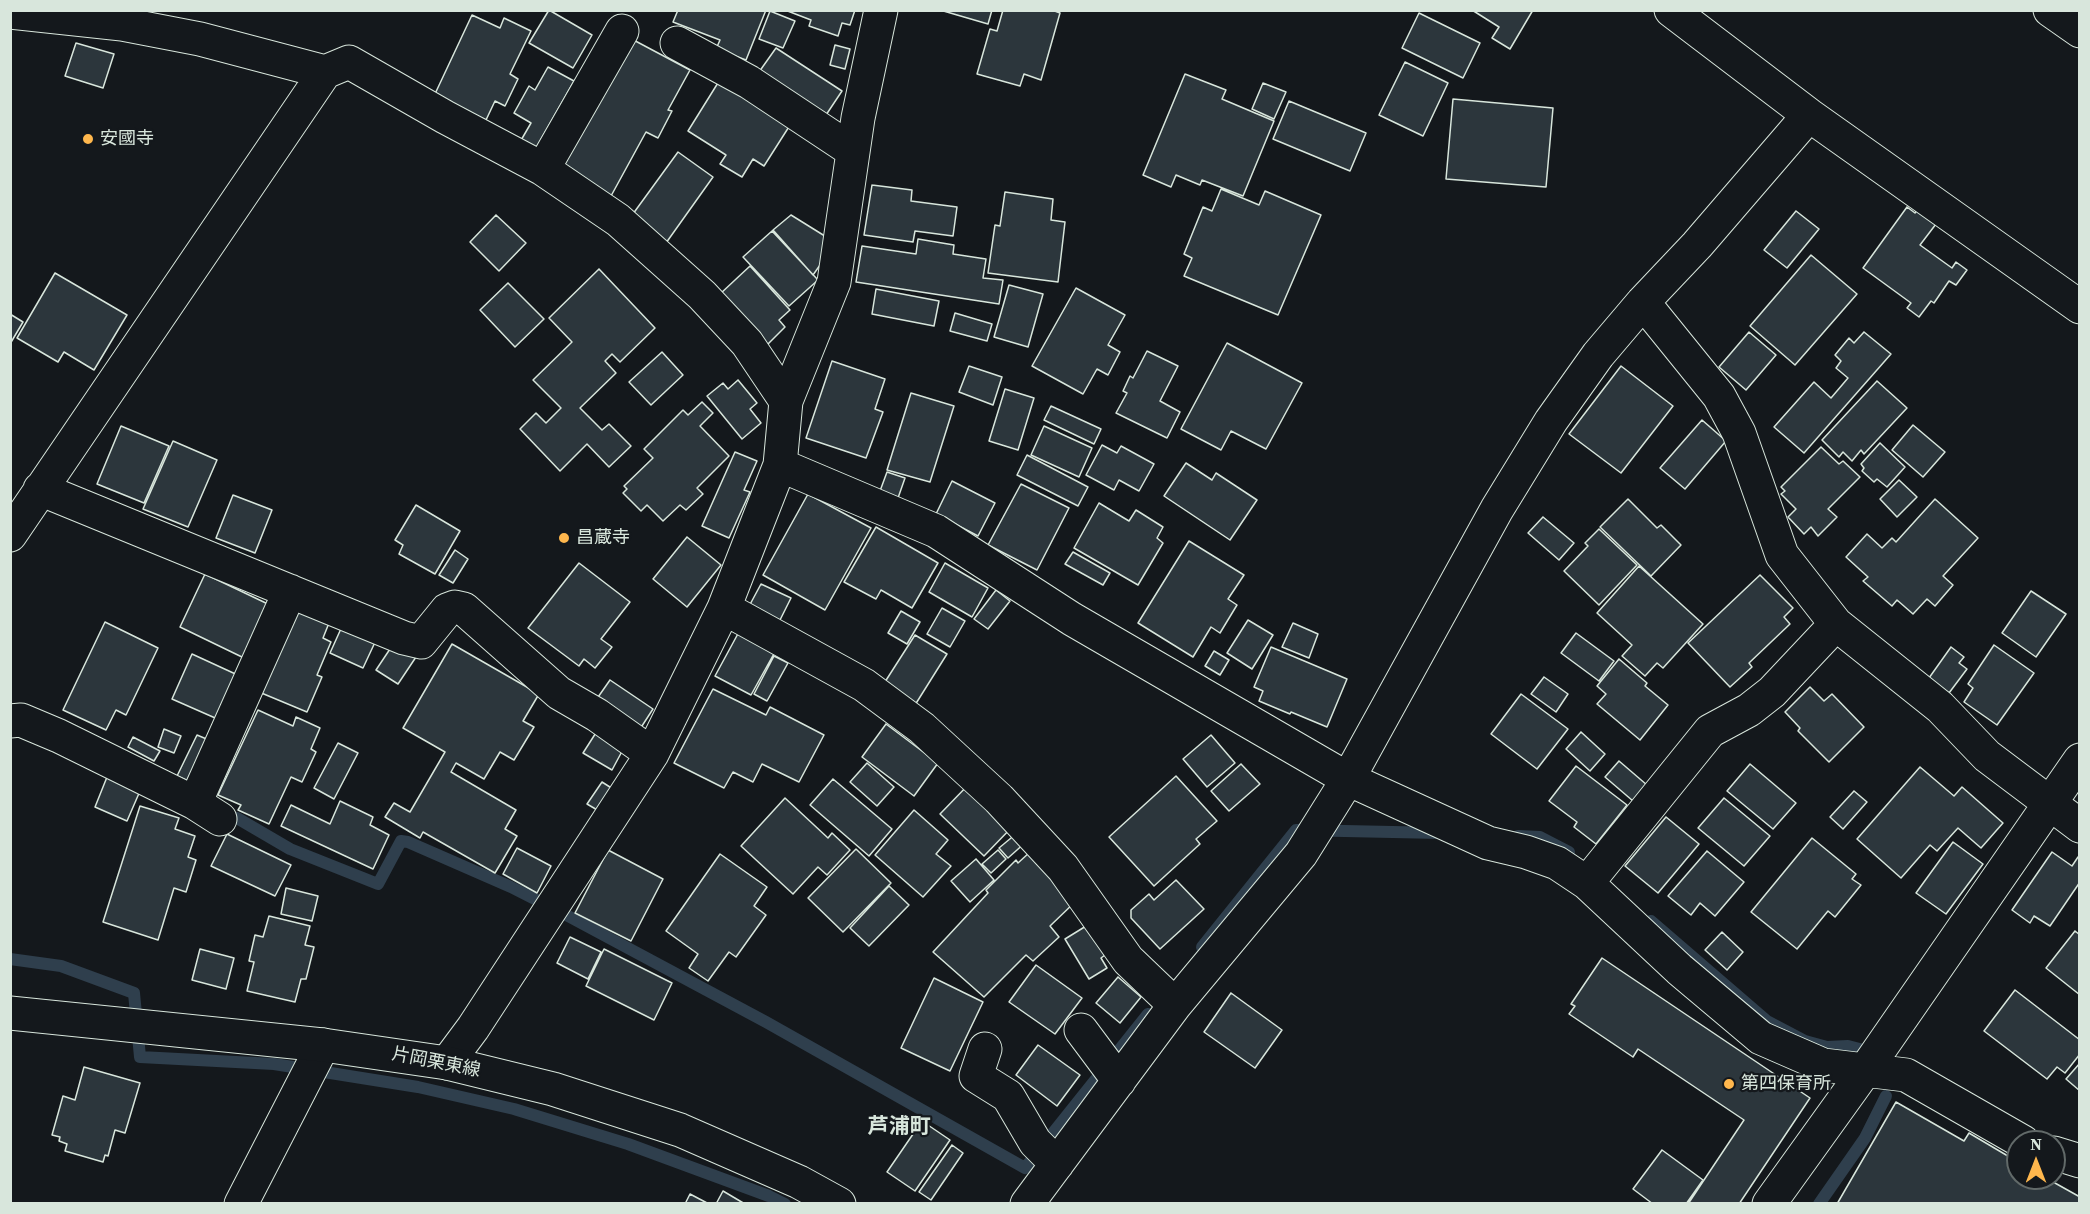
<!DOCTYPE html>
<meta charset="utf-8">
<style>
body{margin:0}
#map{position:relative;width:2090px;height:1214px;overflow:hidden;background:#14181c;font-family:"Source Serif 4",serif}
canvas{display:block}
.frame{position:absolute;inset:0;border:12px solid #d8e6dc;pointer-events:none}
.north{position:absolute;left:2006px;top:1130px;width:60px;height:60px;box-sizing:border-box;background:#14181c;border:2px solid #626a69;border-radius:50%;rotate:0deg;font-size:16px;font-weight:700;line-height:24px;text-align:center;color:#d8e6dc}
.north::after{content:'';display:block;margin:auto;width:21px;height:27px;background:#ffb74d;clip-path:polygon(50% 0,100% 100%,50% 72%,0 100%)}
</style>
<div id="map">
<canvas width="2090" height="1214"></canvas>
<div class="frame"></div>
<div class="north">N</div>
</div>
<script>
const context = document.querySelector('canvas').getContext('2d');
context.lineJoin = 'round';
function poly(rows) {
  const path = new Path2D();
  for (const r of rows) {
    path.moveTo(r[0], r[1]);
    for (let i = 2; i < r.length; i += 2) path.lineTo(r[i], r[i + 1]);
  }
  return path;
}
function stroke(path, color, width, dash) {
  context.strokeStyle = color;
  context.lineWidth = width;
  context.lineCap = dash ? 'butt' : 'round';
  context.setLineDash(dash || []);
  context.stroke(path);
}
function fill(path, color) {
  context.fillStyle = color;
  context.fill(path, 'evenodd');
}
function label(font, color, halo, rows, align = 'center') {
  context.font = font + ' "Source Serif 4","Noto Sans JP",serif';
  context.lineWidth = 4.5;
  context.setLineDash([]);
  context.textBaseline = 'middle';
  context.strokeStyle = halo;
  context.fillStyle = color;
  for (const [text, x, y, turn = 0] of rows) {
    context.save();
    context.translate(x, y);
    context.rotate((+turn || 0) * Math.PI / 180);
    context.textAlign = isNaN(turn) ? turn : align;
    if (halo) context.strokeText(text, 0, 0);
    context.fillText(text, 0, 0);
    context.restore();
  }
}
stroke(poly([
 [237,818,290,849,378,884,401,841,408,842,511,887,570,917,766,1022,1025,1168,1148,1014],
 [1518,836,1540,837,1569,852],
 [1651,921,1767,1021,1805,1041,1827,1047,1848,1046,1875,1053],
 [1202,947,1296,830,1441,833],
 [10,959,61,966,134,993,140,1057,274,1064,418,1087,514,1109,628,1144,769,1196,785,1204],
 [1819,1204,1865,1138,1886,1096]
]), '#2f3f4d', 12);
const building = poly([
 [549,10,592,35,573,68,529,43,549,10],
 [678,10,766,10,746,60,716,49,720,40,673,22,678,10],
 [785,10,855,10,850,25,842,23,838,36,809,26,811,20,785,10],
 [940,10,992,10,988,24,940,10],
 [1003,10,1052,10,1060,13,1041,80,1024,74,1020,86,977,74,990,29,997,31,1003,10],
 [1472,10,1533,10,1510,49,1492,38,1499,27,1472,10],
 [770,11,795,21,783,48,759,39,770,11],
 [1419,13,1480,43,1463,78,1402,48,1419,13],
 [472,15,500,28,504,18,531,31,510,74,518,79,505,106,495,101,486,120,434,96,472,15],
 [626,36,690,70,668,110,672,111,658,138,646,132,611,196,557,167,626,36],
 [76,43,114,54,103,88,65,76,76,43],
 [835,45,850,49,845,69,830,65,835,45],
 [776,48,842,91,826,115,759,72,776,48],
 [1405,62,1448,83,1423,136,1379,115,1405,62],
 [548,67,574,81,535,150,520,142,531,123,514,113,529,86,535,90,548,67],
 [1185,74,1226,90,1222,99,1274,121,1243,196,1202,180,1200,185,1176,175,1171,187,1143,175,1185,74],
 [721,78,792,122,764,166,753,159,742,177,720,164,726,155,688,131,721,78],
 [1263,83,1286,92,1274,119,1252,109,1263,83],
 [1453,99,1553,108,1546,187,1446,179,1453,99],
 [1289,101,1366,133,1350,171,1273,139,1289,101],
 [678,152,713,177,666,243,630,218,678,152],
 [872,185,912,190,911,201,957,207,953,236,915,231,913,242,864,235,872,185],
 [1221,189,1259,205,1265,191,1321,215,1278,315,1184,276,1192,258,1184,254,1203,207,1212,211,1221,189],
 [1005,192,1053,199,1051,220,1065,222,1058,282,988,273,995,225,1000,226,1005,192],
 [1907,207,1915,213,1917,210,1936,224,1920,245,1952,268,1956,262,1967,270,1956,285,1949,281,1934,303,1931,301,1919,317,1907,308,1911,303,1863,268,1907,207],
 [1796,211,1819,229,1787,268,1764,250,1796,211],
 [496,215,526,243,499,271,470,242,496,215],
 [791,215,828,238,825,258,813,275,773,230,791,215],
 [772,231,818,280,789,306,743,257,772,231],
 [918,239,954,245,953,254,986,259,983,278,1003,280,999,304,856,282,862,246,916,254,918,239],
 [1811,255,1857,294,1795,365,1750,326,1811,255],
 [750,266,790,310,779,320,785,327,767,345,720,294,750,266],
 [599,269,655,328,620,362,612,354,605,361,616,373,580,408,602,430,609,424,631,446,609,467,587,444,560,471,520,429,536,413,546,423,561,408,533,380,572,342,549,318,599,269],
 [55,273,127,315,94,370,64,352,58,362,17,338,55,273],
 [508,283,544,319,515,347,480,310,508,283],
 [1009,285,1043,294,1028,347,994,337,1009,285],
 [1076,288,1125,315,1108,345,1120,352,1108,375,1097,369,1083,394,1032,366,1076,288],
 [876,289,939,301,934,326,872,314,876,289],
 [955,313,992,324,987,341,950,331,955,313],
 [10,314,23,322,10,344,10,314],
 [1749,332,1776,355,1746,390,1719,367,1749,332],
 [1864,332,1891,354,1804,453,1774,427,1814,382,1831,398,1848,378,1836,368,1841,361,1835,355,1849,338,1854,343,1864,332],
 [1227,343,1302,383,1266,449,1231,431,1221,450,1181,429,1227,343],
 [1147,351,1178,366,1160,401,1180,412,1167,438,1116,413,1127,393,1123,391,1130,376,1133,378,1147,351],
 [662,352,683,375,651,405,629,382,662,352],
 [832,361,885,379,875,409,883,412,866,458,806,438,832,361],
 [969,366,1002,377,993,405,959,392,969,366],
 [1621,366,1673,406,1621,473,1569,434,1621,366],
 [738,380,757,403,750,409,761,423,742,439,707,396,723,383,728,389,738,380],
 [1877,381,1907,408,1864,454,1861,450,1852,461,1843,452,1839,457,1822,440,1877,381],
 [1005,389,1034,398,1018,450,989,441,1005,389],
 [911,393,954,406,930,482,887,470,911,393],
 [702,402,713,413,700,426,729,456,697,488,703,494,686,510,680,505,663,521,647,505,641,511,623,493,627,489,624,486,653,458,644,449,683,410,688,415,702,402],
 [1051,406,1101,429,1094,444,1044,420,1051,406],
 [1702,420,1726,441,1685,489,1660,468,1702,420],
 [1913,425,1945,452,1923,477,1892,450,1913,425],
 [121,426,169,446,144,503,97,484,121,426],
 [1044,426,1092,448,1079,477,1031,455,1044,426],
 [173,441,217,460,188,527,143,509,173,441],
 [1880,443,1905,467,1887,487,1877,479,1874,482,1862,471,1864,468,1861,464,1880,443],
 [1102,445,1117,453,1121,446,1154,464,1139,491,1119,480,1114,490,1086,475,1102,445],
 [1821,447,1839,464,1843,461,1860,477,1828,509,1837,517,1818,536,1811,527,1804,534,1788,517,1796,509,1781,494,1785,491,1781,487,1821,447],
 [735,452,757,461,744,490,750,492,729,538,702,526,735,452],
 [1027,455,1088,487,1078,506,1017,475,1027,455],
 [1186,463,1212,480,1216,473,1257,500,1230,540,1164,496,1186,463],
 [887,472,905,478,898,498,880,491,887,472],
 [1899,480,1917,497,1897,517,1880,499,1899,480],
 [952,481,995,503,978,536,936,514,952,481],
 [1021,484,1069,508,1037,570,988,545,1021,484],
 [808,494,871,528,825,610,763,575,808,494],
 [233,495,272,510,255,553,216,538,233,495],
 [1628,499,1657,528,1661,525,1681,545,1651,576,1600,527,1628,499],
 [1935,499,1978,538,1943,576,1953,585,1935,606,1927,599,1913,614,1897,600,1892,606,1863,581,1868,577,1846,557,1867,534,1882,548,1892,538,1896,542,1935,499],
 [1099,503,1129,521,1136,510,1163,527,1157,538,1163,543,1138,585,1074,548,1099,503],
 [416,505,460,531,435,574,399,554,403,545,395,540,416,505],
 [1543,517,1574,543,1559,560,1528,533,1543,517],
 [876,527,938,563,912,608,881,590,876,599,844,582,876,527],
 [1599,529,1637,565,1599,605,1564,571,1588,546,1585,543,1599,529],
 [687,537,721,565,687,607,653,579,687,537],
 [1189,541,1244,575,1228,599,1237,605,1220,633,1211,627,1193,657,1138,623,1189,541],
 [455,550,468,559,453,583,439,575,455,550],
 [1073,552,1110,573,1103,585,1065,564,1073,552],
 [579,563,630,602,601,639,612,647,595,668,584,659,579,666,528,628,579,563],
 [945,563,988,588,972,617,929,592,945,563],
 [1639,566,1703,624,1663,668,1657,663,1645,676,1622,656,1632,645,1597,613,1639,566],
 [205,574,270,605,244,658,180,627,205,574],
 [1760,575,1793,608,1784,617,1790,624,1749,663,1752,667,1730,687,1688,643,1760,575],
 [761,584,791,598,778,624,747,610,761,584],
 [996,590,1010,601,988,629,974,619,996,590],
 [2031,591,2066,614,2036,657,2002,633,2031,591],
 [297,603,331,618,323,638,331,642,317,675,322,677,307,712,259,692,297,603],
 [942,608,965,621,950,647,927,634,942,608],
 [901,611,920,622,907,644,888,633,901,611],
 [1248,620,1273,635,1252,669,1227,653,1248,620],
 [105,622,158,648,126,715,116,710,106,730,63,710,105,622],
 [344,622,377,638,363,668,330,653,344,622],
 [1293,623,1318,634,1309,658,1282,647,1293,623],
 [740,630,776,650,751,695,715,676,740,630],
 [1576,633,1614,661,1599,681,1561,653,1576,633],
 [915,635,947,654,915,705,883,685,915,635],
 [394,643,416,657,398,684,376,670,394,643],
 [452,644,539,694,523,721,534,727,514,760,500,752,484,779,456,763,451,772,516,810,505,829,517,836,495,873,423,832,420,838,385,817,394,803,410,812,445,752,403,728,452,644],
 [1994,645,2034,673,1997,725,1964,702,1973,688,1968,684,1994,645],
 [1271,647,1347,679,1327,727,1291,712,1290,714,1259,701,1263,691,1254,687,1271,647],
 [1951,647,1964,657,1959,663,1967,669,1949,693,1929,678,1951,647],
 [1214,651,1229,660,1220,675,1205,666,1214,651],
 [192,654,242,677,222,721,172,699,192,654],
 [774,656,788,663,767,701,754,694,774,656],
 [1619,659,1647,683,1645,686,1668,705,1640,740,1597,704,1606,694,1597,686,1619,659],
 [1544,677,1568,694,1556,712,1531,694,1544,677],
 [610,680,653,709,640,729,596,700,610,680],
 [1810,687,1824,701,1832,694,1864,727,1829,762,1798,731,1800,728,1785,712,1810,687],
 [713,689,766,715,770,707,824,735,799,782,762,764,753,782,733,772,724,788,674,763,713,689],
 [1521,694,1568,729,1537,769,1491,734,1521,694],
 [258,710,293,726,296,717,320,728,311,749,316,752,302,782,291,777,269,824,238,810,241,805,218,795,258,710],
 [886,724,938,763,914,796,862,757,886,724],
 [599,728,626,744,612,770,583,753,599,728],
 [164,729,181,736,174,753,158,747,164,729],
 [1581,732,1605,754,1590,771,1566,749,1581,732],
 [197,735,216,743,197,785,177,776,197,735],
 [1211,735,1235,763,1207,787,1183,759,1211,735],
 [133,737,160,751,154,761,128,747,133,737],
 [338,743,358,753,334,799,314,788,338,743],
 [1619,761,1647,785,1633,801,1605,777,1619,761],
 [867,763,894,787,877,806,850,782,867,763],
 [1241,764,1260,784,1229,811,1211,791,1241,764],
 [1750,764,1796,803,1773,829,1727,791,1750,764],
 [1576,766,1627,805,1596,844,1574,827,1577,822,1549,801,1576,766],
 [1920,767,1954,796,1962,787,2003,823,1981,848,1958,828,1937,851,1930,845,1901,878,1857,839,1920,767],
 [1176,776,1217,821,1196,839,1200,844,1154,886,1109,837,1176,776],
 [107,777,140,791,127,821,95,807,107,777],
 [833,779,892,829,869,856,810,805,833,779],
 [602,782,613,789,599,811,587,804,602,782],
 [971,782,1015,824,984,856,940,814,971,782],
 [1854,791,1867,802,1843,829,1830,817,1854,791],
 [785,798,828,838,832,833,850,850,827,875,818,867,793,894,741,846,785,798],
 [1724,798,1770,836,1744,866,1698,828,1724,798],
 [340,801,373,817,370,825,389,835,373,869,281,826,291,805,330,824,340,801],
 [140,806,179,818,175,829,195,836,188,857,196,860,186,892,174,888,158,940,103,922,140,806],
 [914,810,948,840,936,854,951,866,923,897,875,855,914,810],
 [1666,817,1699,844,1658,893,1625,866,1666,817],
 [1017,833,1026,842,1008,858,999,848,1017,833],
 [227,834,291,865,275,896,211,866,227,834],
 [1812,838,1856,874,1852,879,1861,885,1835,917,1828,911,1797,949,1751,912,1812,838],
 [1953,842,1983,864,1946,914,1916,893,1953,842],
 [517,848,551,866,537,893,503,874,517,848],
 [856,849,891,883,843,932,808,898,856,849],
 [608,850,663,879,631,941,575,913,608,850],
 [998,850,1006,859,991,873,982,864,998,850],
 [1707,851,1744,882,1715,916,1700,903,1691,915,1668,896,1707,851],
 [1030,852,1076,901,1050,926,1059,937,1033,961,1026,955,984,997,933,952,988,893,986,890,1016,860,1018,863,1030,852],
 [2052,852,2072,866,2078,857,2080,858,2080,882,2050,926,2034,916,2030,923,2012,910,2052,852],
 [720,854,767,887,754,906,766,915,736,957,729,952,708,981,689,968,698,954,666,931,720,854],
 [976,859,994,880,970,902,951,881,976,859],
 [1176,880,1204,909,1160,949,1131,918,1131,910,1149,894,1154,900,1176,880],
 [889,886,909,905,869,946,850,928,889,886],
 [286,888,318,896,312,921,281,914,286,888],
 [269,916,310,926,305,945,314,947,306,979,301,979,295,1002,247,991,254,962,249,961,255,935,263,937,269,916],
 [1091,923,1109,952,1101,958,1107,968,1089,979,1065,939,1091,923],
 [2075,931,2080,935,2080,995,2046,968,2075,931],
 [1722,932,1743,952,1727,970,1705,950,1722,932],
 [570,937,601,952,588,979,557,963,570,937],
 [200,949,234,958,226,989,192,980,200,949],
 [604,949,672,983,654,1020,586,986,604,949],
 [1602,958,1810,1098,1739,1204,1688,1204,1744,1120,1638,1049,1633,1057,1569,1014,1575,1006,1571,1004,1602,958],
 [1036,965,1082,998,1055,1034,1009,1002,1036,965],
 [1118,977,1141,997,1120,1023,1096,1003,1118,977],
 [934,978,983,1002,950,1071,901,1048,934,978],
 [2015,990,2080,1040,2080,1054,2065,1073,2057,1067,2047,1079,1984,1031,2015,990],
 [1231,993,1282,1030,1255,1068,1204,1032,1231,993],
 [1038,1045,1080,1075,1057,1106,1016,1075,1038,1045],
 [2080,1063,2080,1091,2066,1079,2080,1063],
 [84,1067,140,1083,125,1133,115,1130,108,1156,105,1155,103,1162,65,1151,67,1144,59,1141,60,1137,52,1135,63,1096,75,1100,84,1067],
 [1896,1102,1964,1141,1969,1133,2018,1162,2018,1178,2046,1178,2080,1197,2080,1204,1837,1204,1896,1102],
 [922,1121,950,1140,915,1191,887,1172,922,1121],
 [952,1145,963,1153,931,1200,919,1192,952,1145],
 [1662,1150,1703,1180,1686,1204,1653,1204,1633,1189,1662,1150],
 [723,1191,745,1204,716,1204,723,1191],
 [690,1194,709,1204,685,1204,690,1194]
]);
fill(building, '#2c363c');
stroke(building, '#d8e6dc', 1.5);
const minor = poly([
 [1671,10,1809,115,2080,307],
 [2050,10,2080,31],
 [10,12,122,24,200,39,325,72],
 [677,43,749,82,853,151],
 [543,169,622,31],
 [1643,302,1719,396,1739,433,1782,555,1836,624,1940,707,1987,756,2080,826],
 [780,465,936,531,1072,619,1348,779,1488,843,1526,852,1557,863,1587,883,1679,969,1761,1038,1823,1065,1906,1075,2023,1142],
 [40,489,404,638,421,642,447,610,455,607,464,609,559,693,597,715,652,754],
 [10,535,325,72,349,62,445,117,543,169,618,220,702,295,747,343,786,401],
 [724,608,864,685,922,728,999,799,1063,868,1128,960,1175,1005],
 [10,721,21,720,59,736,195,803,220,819],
 [195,803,290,591],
 [1587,883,1710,731,1749,710,1772,692,1836,624],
 [1081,1030,1119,1081],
 [985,1049,976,1076,1008,1096,1035,1142,1057,1164],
 [447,1063,473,1028,652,754,724,608,780,465,786,401,834,282,858,118,881,10],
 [2054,1153,2080,1161],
 [241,1204,323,1045],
 [1027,1204,1175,1005,1301,854,1348,779,1497,509,1551,421,1598,355,1643,302,1697,245,1809,115],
 [1769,1204,1866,1069,2080,760]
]);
const major = poly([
 [10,1013,323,1045,447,1063,553,1089,680,1130,799,1182,839,1204]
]);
stroke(minor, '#d8e6dc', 35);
stroke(major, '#d8e6dc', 35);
stroke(minor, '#14181c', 33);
stroke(major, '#14181c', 33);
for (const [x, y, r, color] of [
 [88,139,6,"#ffb74d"],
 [564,538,6,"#ffb74d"],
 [1729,1084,6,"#ffb74d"]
]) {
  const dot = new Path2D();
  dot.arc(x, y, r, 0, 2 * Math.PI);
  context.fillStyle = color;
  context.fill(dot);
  stroke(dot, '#14181c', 2);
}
label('18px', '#d8e6dc', '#14181c', [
 ["安國寺",100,139],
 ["昌蔵寺",576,538],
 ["第四保育所",1741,1084]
], 'left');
label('18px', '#d8e6dc', '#14181c', [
 ["片岡栗東線",436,1063,11]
]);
label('bold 21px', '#d8e6dc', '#14181c', [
 ["芦浦町",899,1128]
]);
</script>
